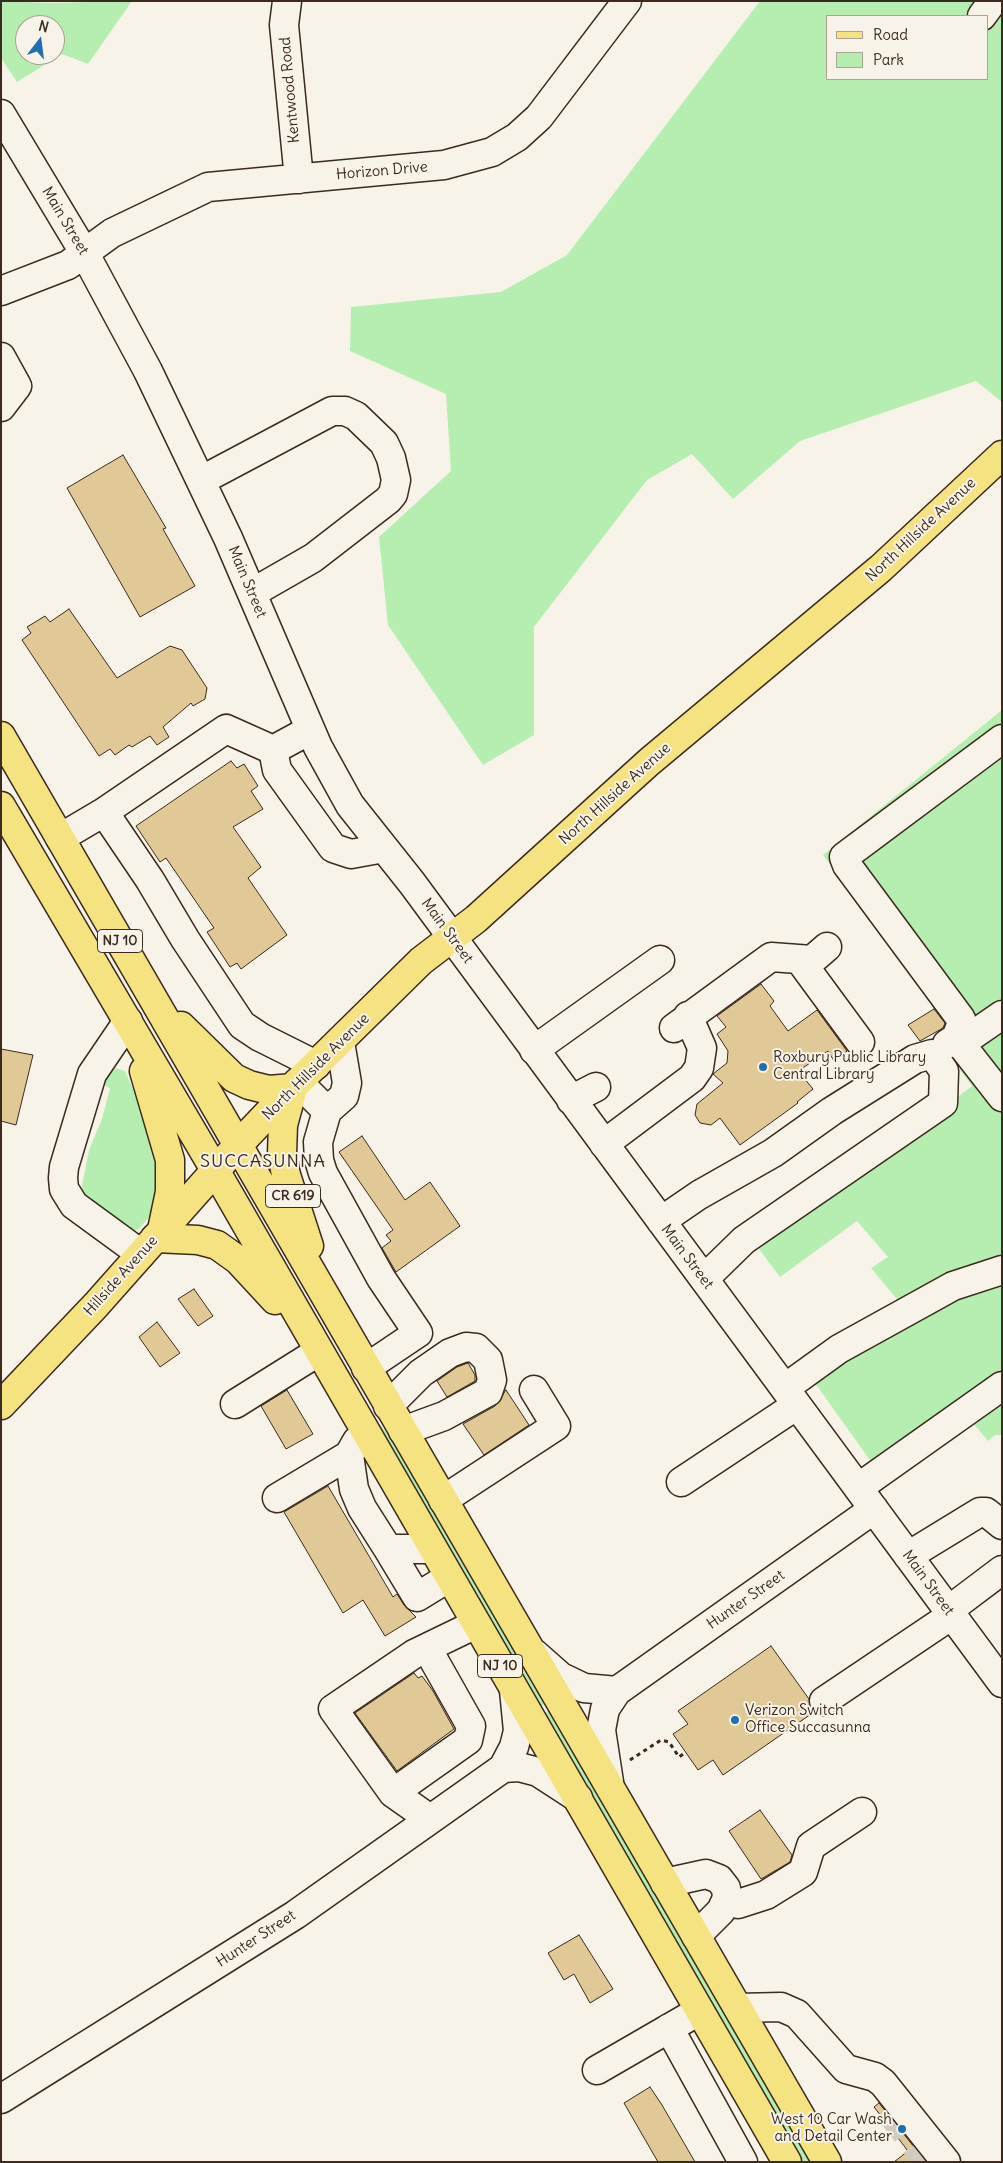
<!DOCTYPE html>
<style>
body{margin:0}
#map{position:relative;width:1003px;height:2163px;overflow:hidden;background:#f7f3e8;font-family:Delius,sans-serif}
canvas{display:block}
.frame{position:absolute;inset:0;border:2px solid #3b2a1e;pointer-events:none}
.legend{position:absolute;left:826px;top:15px;width:162px;height:65px;box-sizing:border-box;background:#f7f3e8;border:1px solid #aca397;margin:0;padding:6px 9px;list-style:none;font-size:15px;color:#3b2a1e}
.legend li{display:flex;align-items:center;gap:10px;height:25px}
.legend b{width:25px;border:1px solid #aca397}
.north{position:absolute;left:15px;top:15px;width:50px;height:50px;box-sizing:border-box;background:#f7f3e8;border:1px solid #aca397;border-radius:50%;rotate:15deg;font-size:14px;font-weight:700;line-height:20px;text-align:center;color:#3b2a1e}
.north::after{content:'';display:block;margin:auto;width:18px;height:22px;background:#1f6fb2;clip-path:polygon(50% 0,100% 100%,50% 72%,0 100%)}
</style>
<div id="map">
<canvas width="1003" height="2163"></canvas>
<div class="frame"></div>
<ul class="legend">
<li><b style="height:6px;background:#f5e382"></b>Road</li>
<li><b style="height:14px;background:#b6eeb1"></b>Park</li>
</ul>
<div class="north">N</div>
</div>
<script>
const context = document.querySelector('canvas').getContext('2d');
context.lineJoin = 'round';
function fill(path, color) {
  context.fillStyle = color;
  context.fill(path, 'evenodd');
}
function poly(rows) {
  const path = new Path2D();
  for (const r of rows) {
    path.moveTo(r[0], r[1]);
    for (let i = 2; i < r.length; i += 2) path.lineTo(r[i], r[i + 1]);
  }
  return path;
}
function stroke(path, color, width, dash) {
  context.strokeStyle = color;
  context.lineWidth = width;
  context.lineCap = dash ? 'butt' : 'round';
  context.setLineDash(dash || []);
  context.stroke(path);
}
function label(font, color, halo, rows, align = 'center') {
  context.font = font + ' Delius,sans-serif';
  context.lineWidth = 4;
  context.setLineDash([]);
  context.textBaseline = 'middle';
  context.strokeStyle = halo;
  context.fillStyle = color;
  for (const [text, x, y, turn = 0] of rows) {
    context.save();
    context.translate(x, y);
    context.rotate((+turn || 0) * Math.PI / 180);
    context.textAlign = isNaN(turn) ? turn : align;
    if (halo) context.strokeText(text, 0, 0);
    context.fillText(text, 0, 0);
    context.restore();
  }
}
fill(poly([
 [1,1,50,3,132,1,88,64,62,54,17,82,1,58],
 [25,25,55,25,55,55,25,55],
 [760,1,1002,1,1002,402,976,381,800,441,733,499,692,454,647,480,534,627,534,735,483,765,388,625,379,537,451,471,446,394,350,351,351,307,501,292,567,255],
 [827,16,987,16,987,79,827,79],
 [1002,710,1002,1435,995,1435,988,1441,968,1417,884,1480,815,1383,907,1311,871,1268,888,1257,857,1221,780,1277,759,1249,972,1086,951,1058,969,1046,823,855],
 [112,1067,125,1071,151,1130,164,1167,153,1212,139,1229,136,1230,129,1229,88,1205,81,1191,89,1150,102,1119,110,1088,103,1085,103,1082],
 [372,1416,400,1448,549,1702,537,1708],
 [553,1708,815,2162,799,2162,541,1715]
]), '#b6eeb1');
const building = poly([
 [123,455,166,528,163,529,195,586,140,617,67,488,123,455],
 [69,609,117,678,170,646,182,650,207,688,205,699,193,706,191,703,163,727,169,737,157,745,150,736,132,747,129,745,115,755,110,749,99,756,22,640,31,633,27,627,45,616,50,622,69,609],
 [231,761,237,768,244,764,258,786,251,791,263,809,233,827,261,867,248,878,287,935,241,969,237,963,230,967,207,932,214,928,166,858,160,862,136,826,231,761],
 [761,984,774,1001,770,1006,788,1031,817,1010,847,1051,834,1061,828,1051,798,1071,813,1089,797,1102,798,1103,740,1145,720,1118,711,1125,700,1123,695,1115,697,1104,723,1083,713,1074,727,1063,728,1051,717,1034,726,1027,717,1016,761,984],
 [934,1009,945,1023,943,1028,920,1041,908,1025,934,1009],
 [1,1049,33,1055,16,1125,1,1121,1,1049],
 [362,1136,405,1200,430,1182,460,1226,396,1272,382,1248,391,1241,386,1235,393,1230,339,1152,362,1136],
 [194,1289,213,1316,198,1326,178,1299,194,1289],
 [157,1322,180,1353,160,1367,139,1337,157,1322],
 [468,1363,475,1375,475,1381,447,1397,437,1381,457,1367,468,1363],
 [287,1390,313,1434,286,1449,261,1406,287,1390],
 [506,1390,529,1425,484,1455,463,1424,495,1406,506,1390],
 [328,1486,393,1597,397,1594,404,1605,416,1617,385,1636,363,1600,343,1613,284,1512,328,1486],
 [771,1646,809,1699,814,1712,723,1775,713,1760,698,1770,673,1734,688,1724,678,1711,771,1646],
 [414,1673,418,1678,422,1676,433,1691,454,1729,397,1771,355,1713,414,1673],
 [760,1810,792,1855,790,1862,761,1879,729,1831,760,1810],
 [579,1935,613,1989,590,2003,574,1974,564,1980,548,1953,579,1935],
 [650,2087,662,2105,695,2162,658,2162,624,2103,650,2087],
 [879,2103,926,2162,894,2162,908,2151,874,2107,879,2103]
]);
fill(building, '#e1c997');
stroke(building, '#3b2a1e', 1);
stroke(poly([
 [889,2111,928,2162]
]), '#d1cbc0', 28, [28, 14]);
const minor = poly([
 [287,1,284,25,299,179],
 [982,16,993,1],
 [1,114,85,254,148,371,228,538,318,747,350,805,412,883,1002,1683],
 [1,291,68,265,112,233,208,187,444,165,492,152,517,137,539,117,627,1],
 [1,357,17,386,1,407],
 [202,480,332,411,345,411,356,416,384,443,391,458,396,480,393,494,388,500,313,558,252,593],
 [1002,739,844,857,847,865,961,1019,961,1025,956,1038,1002,1097],
 [273,750,277,770,333,848,351,854,384,848],
 [104,812,150,880,185,939,242,1025,260,1037,316,1065],
 [60,838,104,812,226,729,273,750,310,730],
 [799,959,860,1042],
 [128,1021,92,1074,64,1167,63,1178,64,1189,74,1205,141,1254],
 [674,1028,771,957,812,960,827,947],
 [340,1042,347,1083,344,1096,327,1111,318,1142,319,1160,323,1173,381,1278,418,1333,366,1368],
 [947,1044,956,1038,970,1037,1002,1015],
 [534,1050,660,960],
 [298,1082,327,1111],
 [571,1100,596,1087],
 [604,1144,692,1078,699,1068,702,1048,688,1016],
 [661,1221,699,1195,773,1153,832,1111,915,1059,932,1054,944,1071,943,1103,744,1240,704,1279],
 [785,1388,839,1349,953,1286,1002,1270],
 [235,1404,318,1352],
 [388,1406,421,1373,450,1353,466,1347,476,1348,488,1360,492,1380,488,1392,444,1416,403,1431],
 [349,1455,354,1489,362,1508,388,1549,432,1549],
 [681,1482,797,1405],
 [858,1488,1002,1386],
 [277,1498,349,1455,357,1441],
 [443,1500,556,1426,534,1390],
 [388,1549,417,1597,448,1578],
 [908,1556,980,1512,986,1512,1002,1525],
 [949,1610,1002,1570],
 [535,1654,561,1677,584,1688,617,1691],
 [824,1701,952,1615],
 [503,1768,519,1767,538,1772,578,1798],
 [609,1782,601,1730,605,1709,617,1691,874,1509],
 [393,1793,468,1740,471,1726,427,1648],
 [430,1819,393,1793,333,1709,414,1654,476,1624],
 [665,1883,706,1874,719,1879,726,1888,727,1898,721,1911,696,1936],
 [727,1898,738,1904,766,1895,803,1872,811,1846,862,1812],
 [738,2008,781,2007,797,2014,846,2069,875,2077,883,2083,946,2162],
 [669,2028,743,2162],
 [597,2070,699,2011],
 [1,2099,295,1915,503,1768,514,1747,518,1731,514,1690]
]);
const major = poly([
 [1,1405,96,1305,238,1145,298,1082,421,961,476,919,649,762,881,568,1002,455]
]);
const highway = poly([
 [1,736,827,2162],
 [1,806,215,1170,787,2162],
 [181,1026,234,1078,249,1085,269,1090,293,1088,283,1125,282,1154,286,1175,309,1246],
 [144,1071,170,1160,170,1192,162,1230],
 [155,1238,198,1240,217,1245,238,1260,275,1300]
]);
stroke(minor, '#3b2a1e', 31);
stroke(major, '#3b2a1e', 31);
stroke(highway, '#3b2a1e', 31);
stroke(poly([
 [630,1760,661,1740,669,1742,679,1757,686,1752]
]), '#3b2a1e', 3, [4, 4]);
stroke(minor, '#f7f3e8', 28);
stroke(major, '#f5e382', 28);
stroke(highway, '#f5e382', 28);
for (const [x, y, r, color] of [
 [763,1067,5,"#1f6fb2"],
 [735,1720,5,"#1f6fb2"],
 [902,2129,5,"#1f6fb2"]
]) {
  const dot = new Path2D();
  dot.arc(x, y, r, 0, 2 * Math.PI);
  context.fillStyle = color;
  context.fill(dot);
  stroke(dot, '#f7f3e8', 2);
}
for (const [x, y, w] of [
 [120,941,45],
 [293,1196,55],
 [500,1666,45]
]) {
  const box = new Path2D();
  box.roundRect(x - w / 2, y - 11.5, w, 23, 4);
  context.fillStyle = '#f7f3e8';
  context.fill(box);
  stroke(box, '#3b2a1e', 1);
}
label('bold 14px', '#3b2a1e', null, [
 ["NJ 10",120,941],
 ["CR 619",293,1196],
 ["NJ 10",500,1666]
]);
label('15px', '#3b2a1e', '#f7f3e8', [
 ["Kentwood Road",290,90,-95],
 ["Horizon Drive",382,171,-5],
 ["Main Street",65,221,59],
 ["North Hillside Avenue",921,530,-43],
 ["Main Street",247,582,67],
 ["North Hillside Avenue",615,794,-42],
 ["Main Street",447,931,54],
 ["North Hillside Avenue",316,1067,-45],
 ["Main Street",687,1257,53],
 ["Hillside Avenue",121,1276,-48],
 ["Main Street",928,1583,54],
 ["Hunter Street",746,1600,-35],
 ["Hunter Street",256,1939,-33]
]);
label('15px', '#3b2a1e', '#f7f3e8', [
 ["Roxbury Public Library",773,1058],
 ["Central Library",773,1075],
 ["Verizon Switch",745,1711],
 ["Office Succasunna",745,1728],
 ["West 10 Car Wash",892,2120,"right"],
 ["and Detail Center",892,2137,"right"]
], 'left');
context.letterSpacing = '1px';
label('18px', '#3b2a1e', '#f7f3e8', [
 ["SUCCASUNNA",263,1162]
]);
context.letterSpacing = '0px';
</script>
